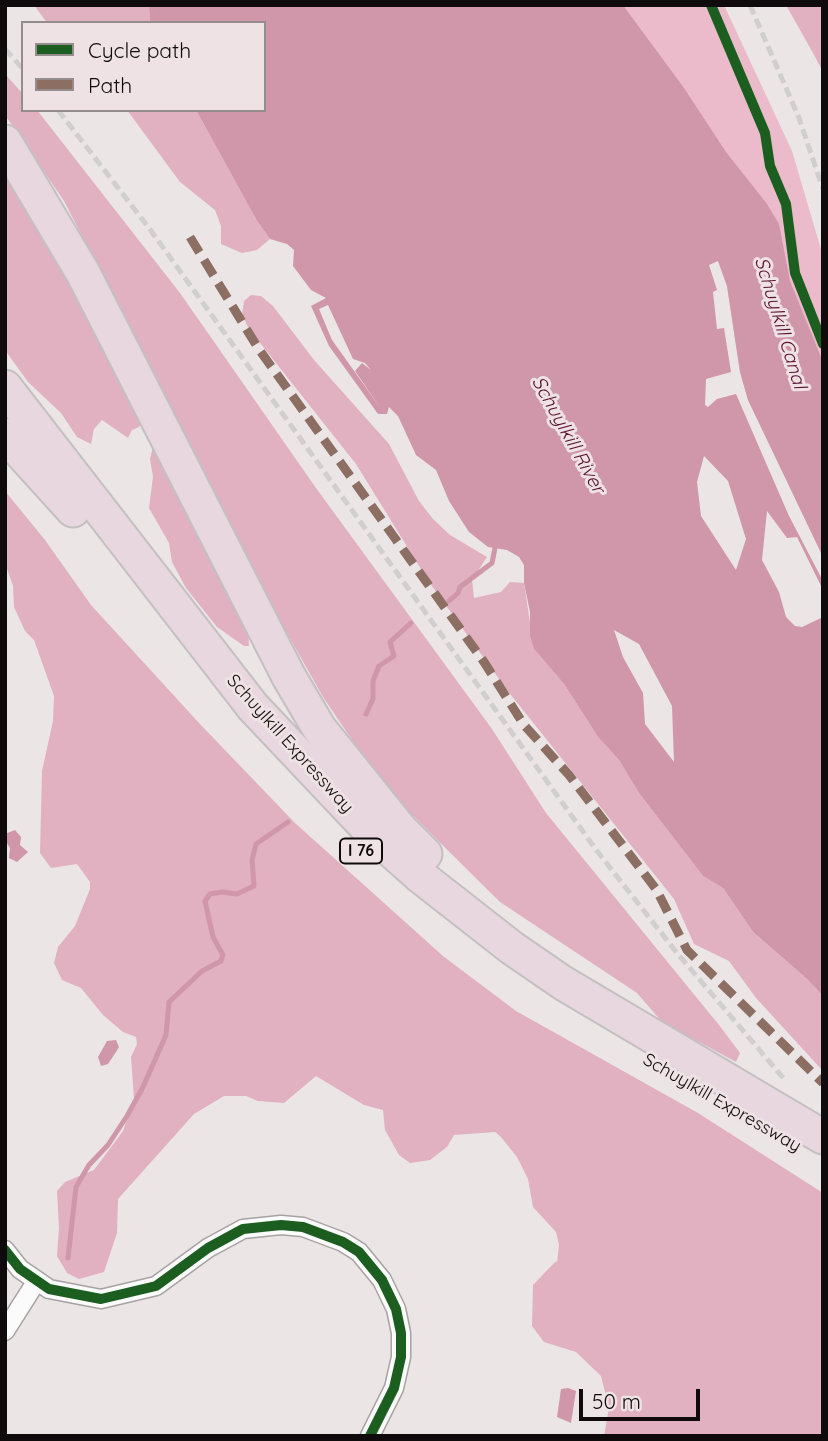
<!DOCTYPE html>
<style>
body{margin:0}
#map{position:relative;width:828px;height:1441px;overflow:hidden;background:#ebe5e6;font-family:Quicksand,sans-serif}
canvas{display:block}
.frame{position:absolute;inset:0;border:7px solid #0f0b0c;pointer-events:none}
.legend{position:absolute;left:21px;top:21px;width:245px;height:91px;box-sizing:border-box;background:#eee2e5;border:2px solid #958c8e;margin:0;padding:9px 12px;list-style:none;font-size:21px;color:#0f0b0c}
.legend li{display:flex;align-items:center;gap:14px;height:35px}
.legend b{width:35px;border:2px solid #958c8e}
.scale{position:absolute;left:579px;top:1389px;width:121px;height:32px;box-sizing:border-box;border:4px solid #0f0b0c;border-top:0;padding-left:9px;font-size:21px;line-height:24px;white-space:nowrap;color:#0f0b0c;-webkit-text-stroke:5px #eee2e5;paint-order:stroke}
</style>
<div id="map">
<canvas width="828" height="1441"></canvas>
<div class="frame"></div>
<ul class="legend">
<li><b style="height:9px;background:#1b5e20"></b>Cycle path</li>
<li><b style="height:9px;background:#8d6e63"></b>Path</li>
</ul>
<div class="scale">50 m</div>
</div>
<script>
const context = document.querySelector('canvas').getContext('2d');
context.lineJoin = 'round';
function fill(path, color) {
  context.fillStyle = color;
  context.fill(path, 'evenodd');
}
function poly(rows) {
  const path = new Path2D();
  for (const r of rows) {
    path.moveTo(r[0], r[1]);
    for (let i = 2; i < r.length; i += 2) path.lineTo(r[i], r[i + 1]);
  }
  return path;
}
function stroke(path, color, width, dash) {
  context.strokeStyle = color;
  context.lineWidth = width;
  context.lineCap = dash ? 'butt' : 'round';
  context.setLineDash(dash || []);
  context.stroke(path);
}
function label(font, color, halo, rows, align = 'center') {
  context.font = font + ' Quicksand,sans-serif';
  context.lineWidth = 6;
  context.setLineDash([]);
  context.textBaseline = 'middle';
  context.strokeStyle = halo;
  context.fillStyle = color;
  for (const [text, x, y, turn = 0] of rows) {
    context.save();
    context.translate(x, y);
    context.rotate((+turn || 0) * Math.PI / 180);
    context.textAlign = isNaN(turn) ? turn : align;
    if (halo) context.strokeText(text, 0, 0);
    context.fillText(text, 0, 0);
    context.restore();
  }
}
fill(poly([
 [623,5,724,5,792,151,823,256,823,557,748,400,740,372,727,286,718,261,682,85]
]), '#ecbbcb');
fill(poly([
 [34,5,149,5,150,23,47,23],
 [786,5,823,5,823,72,813,53],
 [5,74,23,94,23,110,37,110,180,293,316,488,492,729,546,813,719,1025,740,1053,736,1062,662,1022,637,993,500,902,405,808,354,743,323,697,235,541,210,484,64,201,5,115],
 [127,110,196,110,257,221,270,239,257,250,242,253,221,244,221,226,215,210,180,182],
 [5,162,24,191,142,421,139,427,132,430,128,438,102,420,94,429,91,444,77,437,61,413,28,382,5,350],
 [251,295,261,296,273,306,314,360,389,444,419,501,433,519,450,535,487,557,472,580,474,598,501,592,510,582,524,583,534,649,564,684,598,737,619,760,639,793,703,876,723,888,753,932,807,979,823,996,823,1071,756,998,729,961,694,944,674,899,507,690,429,582,356,464,249,329,242,315,244,301],
 [153,447,248,632,249,646,244,646,217,627,186,588,172,562,169,543,149,508,153,477,150,459],
 [5,491,45,540,91,605,199,723,295,823,443,956,516,1011,698,1113,823,1193,823,1436,604,1436,609,1408,601,1376,576,1352,544,1342,532,1326,533,1285,556,1261,557,1263,559,1245,556,1232,533,1207,528,1179,517,1157,501,1137,495,1132,454,1135,447,1147,430,1160,410,1163,399,1155,385,1130,383,1110,364,1105,316,1076,284,1103,258,1101,246,1096,224,1096,194,1114,118,1199,117,1233,104,1272,79,1279,67,1273,57,1256,59,1228,57,1191,65,1182,94,1170,123,1131,134,1099,131,1057,137,1044,136,1037,123,1032,103,1015,81,988,62,980,54,963,58,947,75,926,90,889,90,882,77,864,51,868,40,853,42,771,53,721,54,696,34,640,25,631,14,607,13,586,5,563]
]), '#e1b0c1');
fill(poly([
 [149,5,623,5,682,85,726,152,767,204,779,224,790,281,823,362,823,557,748,400,740,372,727,286,718,261,709,265,717,290,713,292,717,329,724,328,731,372,706,379,705,405,708,407,717,399,736,394,789,516,823,581,823,590,797,537,787,538,767,511,762,560,779,592,786,617,795,626,802,627,823,617,823,996,807,979,753,932,723,888,703,876,639,793,619,760,598,737,564,684,534,649,530,635,530,612,524,583,524,565,519,557,507,550,488,547,469,532,449,501,436,470,416,455,398,416,389,407,387,414,378,414,329,346,311,306,326,298,311,290,293,266,294,250,287,244,270,239,257,221,196,110,264,110,264,23,150,23],
 [328,305,353,359,365,363,371,370,362,363,355,371,382,410,332,340,319,309],
 [704,456,728,481,746,539,736,570,701,516,697,482],
 [614,630,639,644,672,706,674,762,645,724,643,693,623,657],
 [15,830,21,837,20,845,28,852,17,862,9,858,10,848,5,840,5,834],
 [116,1040,119,1047,116,1052,108,1064,101,1066,98,1057,107,1041],
 [568,1388,576,1391,571,1423,557,1417,561,1389]
]), '#d096aa');
stroke(poly([
 [449,601,458,593,460,587,492,563,495,548],
 [366,714,373,699,373,681,379,666,394,656,390,642,411,623],
 [68,1258,76,1187,89,1165,108,1145,127,1116,143,1087,166,1035,169,1002,202,971,221,961,223,955,213,937,205,901,210,894,222,892,237,894,254,886,252,860,256,844,288,822]
]), '#d096aa', 5);
const street = poly([
 [5,1250,20,1269,49,1289,101,1299,156,1286,208,1248,243,1229,281,1225,303,1227,343,1242,359,1252,382,1280,396,1309,401,1333,401,1357,394,1388,370,1436],
 [5,1331,36,1282]
]);
const highway = poly([
 [5,142,83,273,289,677,319,728,401,830,425,854],
 [5,387,253,707,375,836,420,876,512,948,563,983,823,1137],
 [5,435,73,510]
]);
stroke(street, '#a7a2a3', 21);
stroke(highway, '#c3c0c1', 37);
stroke(street, '#fcfbfb', 18);
stroke(highway, '#e8d7de', 33);
stroke(poly([
 [750,5,799,118,823,189],
 [5,49,23,69],
 [58,110,149,228,597,851,677,953,785,1080]
]), '#d1cecf', 5, [10, 5]);
stroke(poly([
 [190,237,258,348,484,662,524,725,569,775,656,889,687,950,823,1083]
]), '#8d6e63', 9, [18, 9]);
stroke(poly([
 [711,5,765,133,770,166,786,204,795,273,823,344],
 [5,1250,20,1269,49,1289,101,1299,156,1286,208,1248,243,1229,281,1225,303,1227,343,1242,359,1252,382,1280,396,1309,401,1333,401,1357,394,1388,370,1436]
]), '#1b5e20', 10);
for (const [x, y, w] of [
 [361,851,42]
]) {
  const box = new Path2D();
  box.roundRect(x - w / 2, y - 12.5, w, 25, 5);
  context.fillStyle = '#eee2e5';
  context.fill(box);
  stroke(box, '#0f0b0c', 2);
}
label('bold 16px', '#0f0b0c', null, [
 ["I 76",361,851]
]);
label('18px', '#0f0b0c', '#eee2e5', [
 ["Schuylkill Expressway",290,744,48],
 ["Schuylkill Expressway",722,1103,30]
]);
label('italic 19px', '#5a1032', '#eee2e5', [
 ["Schuylkill Canal",780,323,73],
 ["Schuylkill River",568,435,61]
]);
</script>
